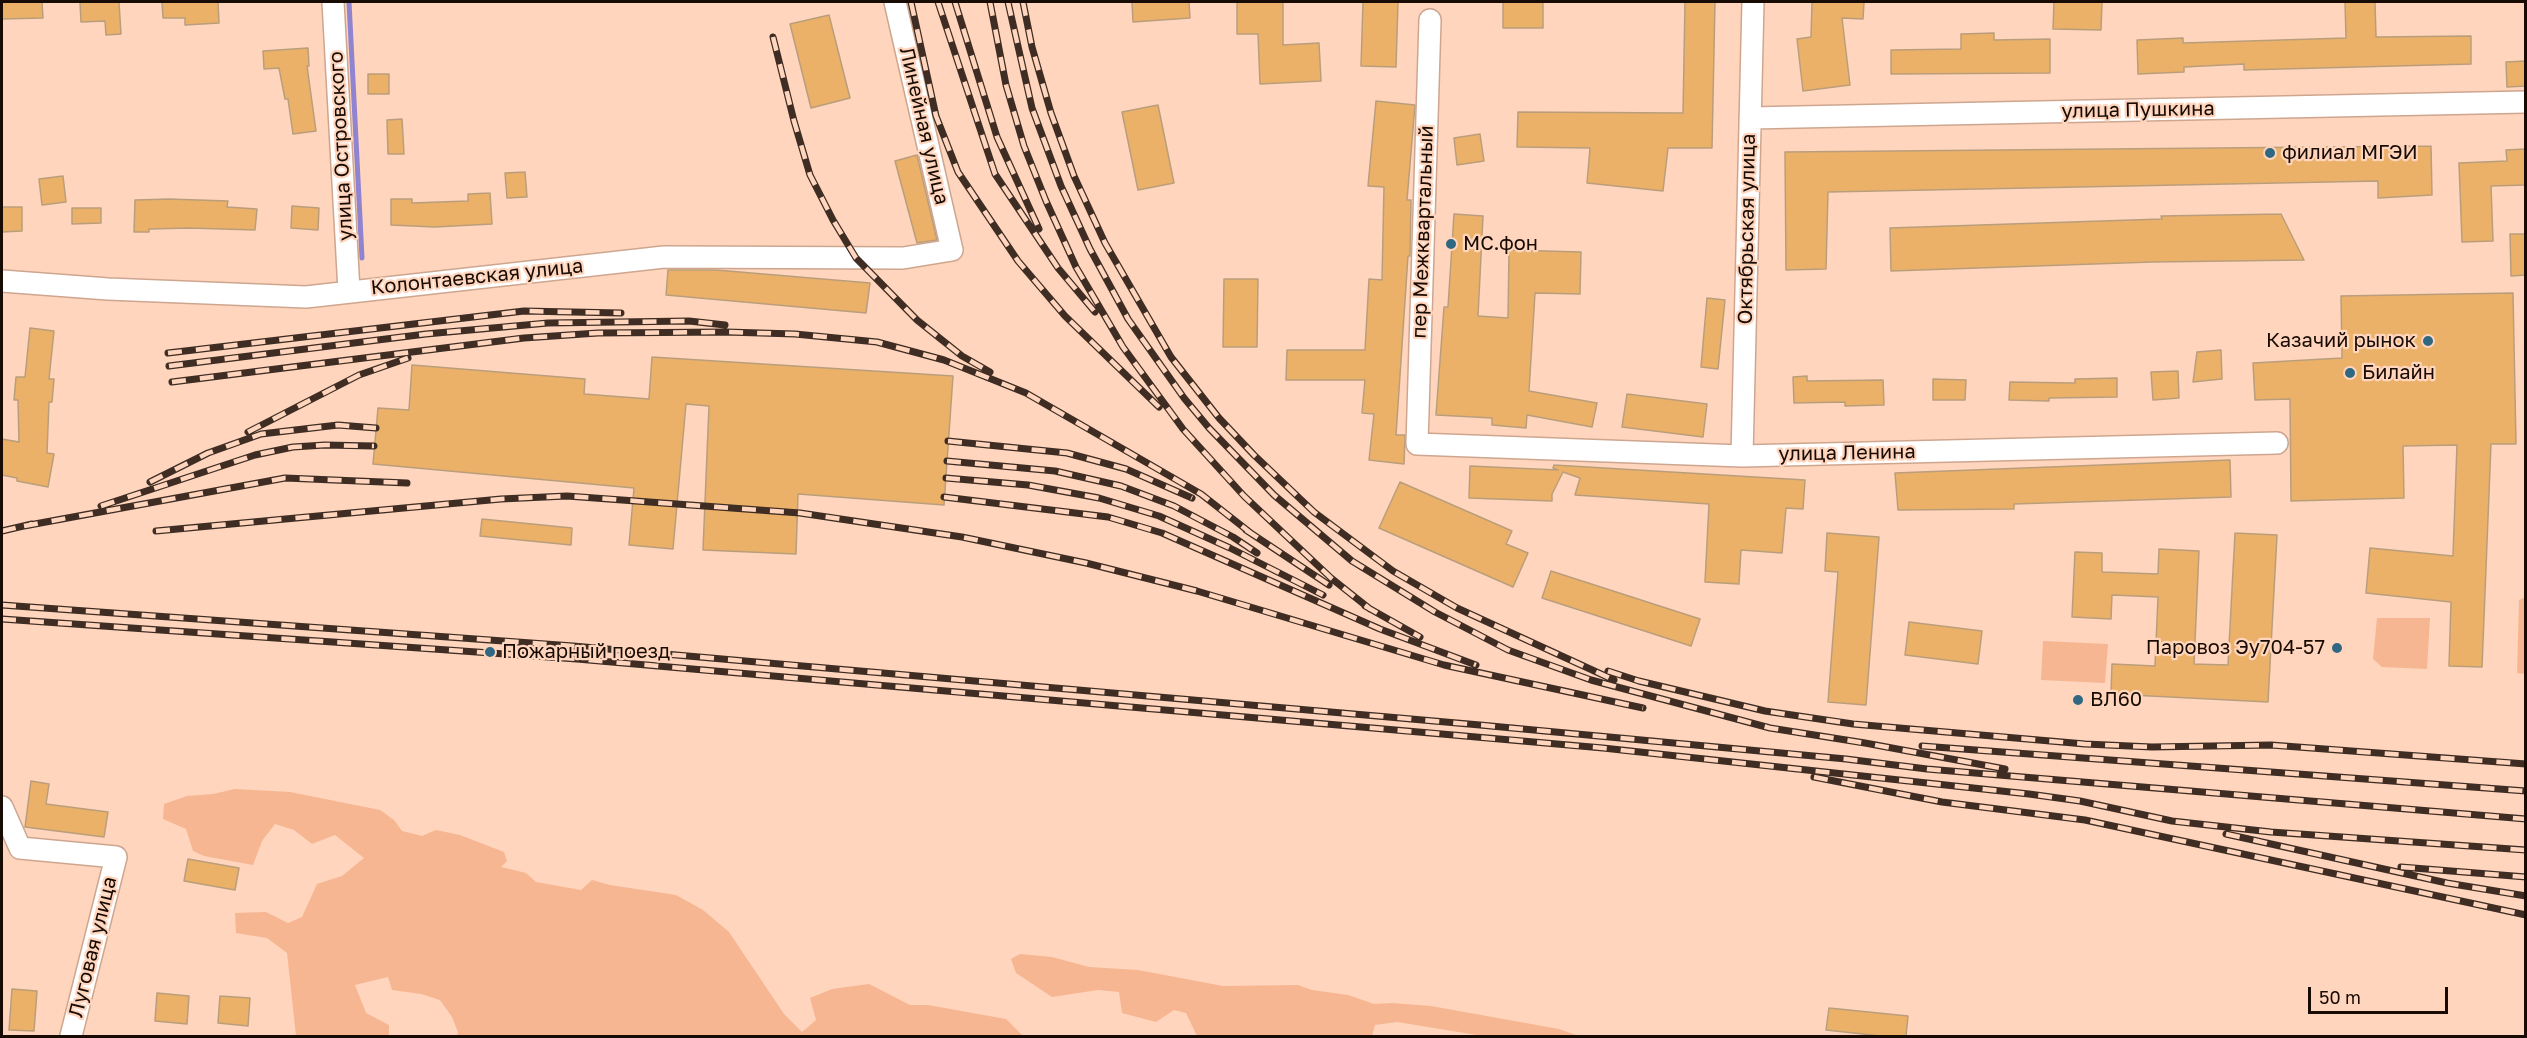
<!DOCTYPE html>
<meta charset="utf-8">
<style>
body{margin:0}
#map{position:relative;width:2527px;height:1038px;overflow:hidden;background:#ffd5bd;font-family:"Golos Text",sans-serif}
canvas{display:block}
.frame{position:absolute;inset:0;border:3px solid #180b04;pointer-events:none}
.scale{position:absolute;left:2308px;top:987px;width:140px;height:27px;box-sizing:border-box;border:3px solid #180b04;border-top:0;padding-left:8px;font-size:18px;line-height:21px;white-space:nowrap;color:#180b04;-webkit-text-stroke:4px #ffd5bd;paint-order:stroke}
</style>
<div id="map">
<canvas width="2527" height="1038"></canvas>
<div class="frame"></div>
<div class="scale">50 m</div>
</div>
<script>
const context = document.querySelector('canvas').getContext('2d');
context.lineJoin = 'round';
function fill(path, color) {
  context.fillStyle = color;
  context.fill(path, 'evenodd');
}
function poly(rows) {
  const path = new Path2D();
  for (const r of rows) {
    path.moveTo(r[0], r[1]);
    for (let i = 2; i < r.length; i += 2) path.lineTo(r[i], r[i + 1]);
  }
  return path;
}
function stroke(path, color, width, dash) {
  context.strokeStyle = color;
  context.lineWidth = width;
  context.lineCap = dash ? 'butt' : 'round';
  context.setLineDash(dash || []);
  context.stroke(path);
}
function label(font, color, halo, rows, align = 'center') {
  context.font = font + ' "Golos Text",sans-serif';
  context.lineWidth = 4.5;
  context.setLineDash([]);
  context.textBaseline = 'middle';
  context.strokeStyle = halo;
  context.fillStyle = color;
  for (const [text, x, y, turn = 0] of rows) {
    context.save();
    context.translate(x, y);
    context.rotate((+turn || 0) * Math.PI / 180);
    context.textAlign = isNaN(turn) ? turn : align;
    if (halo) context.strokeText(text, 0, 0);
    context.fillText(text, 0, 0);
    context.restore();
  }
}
fill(poly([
 [2525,597,2525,674,2517,673,2519,600],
 [2377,618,2430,618,2427,669,2382,667,2373,659],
 [2043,641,2108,644,2105,683,2041,680],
 [235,789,290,792,380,810,394,820,402,831,422,836,436,830,460,835,504,852,507,861,501,867,526,873,536,882,581,890,592,880,610,885,676,895,703,910,729,932,784,1014,802,1032,816,1020,810,998,832,989,869,984,910,1005,928,1005,1006,1019,1023,1036,457,1036,458,1032,452,1017,440,1000,421,994,392,990,388,977,355,985,366,1013,389,1025,389,1036,296,1036,287,953,267,938,236,933,235,913,266,912,288,923,302,917,317,884,342,876,364,858,335,835,312,844,294,830,275,824,262,841,253,865,204,856,193,851,186,829,163,819,164,804,187,796,213,794],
 [1020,954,1052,957,1089,967,1138,970,1223,986,1298,985,1312,990,1348,995,1374,1004,1392,1003,1431,1006,1559,1029,1579,1036,1483,1036,1397,1022,1375,1025,1372,1036,1197,1036,1186,1013,1174,1010,1156,1022,1122,1013,1119,992,1098,990,1052,997,1016,973,1011,959]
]), '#f6b692');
stroke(poly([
 [349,2,362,258]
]), '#9083cf', 5);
const building = poly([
 [2,2,42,2,43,18,2,19,2,2],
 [80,2,119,2,121,34,106,35,105,21,81,22,80,2],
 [162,2,218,2,219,23,185,25,185,18,163,18,162,2],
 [1132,2,1189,2,1190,18,1133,22,1132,2],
 [1237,2,1283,2,1283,45,1319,43,1321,81,1260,84,1258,34,1237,34,1237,2],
 [1363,2,1398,2,1396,67,1361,66,1363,2],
 [1503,2,1543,2,1543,28,1503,28,1503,2],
 [1685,2,1715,2,1712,148,1668,148,1663,191,1587,183,1590,148,1517,147,1518,112,1683,113,1685,2],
 [1812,2,1864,2,1863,19,1842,18,1850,85,1803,91,1797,39,1811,37,1812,2],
 [2054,2,2102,2,2101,30,2053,29,2054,2],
 [2345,2,2375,2,2376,37,2471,36,2471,64,2244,70,2244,64,2184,67,2184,72,2138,74,2137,40,2183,38,2183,43,2346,38,2345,2],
 [829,15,850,98,811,108,790,24,829,15],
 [1994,33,1994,40,2050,39,2050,73,1891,74,1891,50,1961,49,1961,34,1994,33],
 [308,48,309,66,307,66,316,131,293,134,288,99,285,99,279,68,264,69,263,51,308,48],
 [2526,61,2526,86,2507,87,2506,62,2526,61],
 [368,74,389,74,389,94,368,94,368,74],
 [1376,101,1415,105,1407,200,1411,200,1410,256,1408,256,1396,435,1405,435,1404,464,1369,460,1374,414,1362,413,1365,380,1286,380,1287,350,1365,350,1369,279,1382,280,1384,187,1368,186,1376,101],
 [1158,105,1174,183,1138,190,1122,112,1158,105],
 [402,119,404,154,388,154,387,120,402,119],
 [1480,134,1484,161,1457,165,1454,138,1480,134],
 [2431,146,2432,195,2378,198,2378,181,1828,192,1826,269,1786,270,1785,152,2431,146],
 [2526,149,2526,185,2491,186,2493,241,2462,242,2459,163,2507,161,2506,150,2526,149],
 [917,155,937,240,917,243,895,161,917,155],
 [525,172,527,197,507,198,505,173,525,172],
 [63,176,66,202,42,205,39,179,63,176],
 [490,193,492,224,435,227,391,225,391,199,412,199,412,203,468,201,468,194,490,193],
 [169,199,228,201,227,207,257,209,255,230,189,228,149,229,149,232,134,232,135,200,169,199],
 [292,206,319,208,318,230,291,228,292,206],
 [2,207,22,207,22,231,2,232,2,207],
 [72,208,101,208,101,223,72,224,72,208],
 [1454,214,1483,216,1478,316,1508,318,1509,250,1581,252,1580,294,1535,293,1529,391,1597,403,1592,427,1527,415,1526,428,1492,425,1492,418,1436,415,1444,307,1448,307,1454,214],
 [2281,214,2304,260,2152,262,1891,271,1890,228,2162,219,2161,216,2281,214],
 [2510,234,2526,234,2526,275,2511,276,2510,234],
 [668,270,716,270,870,283,866,313,666,295,668,270],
 [1224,279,1258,279,1257,347,1223,347,1224,279],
 [2513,293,2516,444,2491,444,2482,667,2449,666,2451,602,2366,593,2370,548,2453,556,2457,445,2403,446,2404,498,2291,501,2290,399,2255,400,2253,363,2342,358,2341,296,2513,293],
 [1707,298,1725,300,1718,369,1701,367,1707,298],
 [30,328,54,331,49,379,54,379,52,402,49,402,47,453,54,454,48,487,17,481,17,478,2,475,2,439,19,442,18,400,14,400,16,377,25,377,30,328],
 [2221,350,2222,379,2193,382,2197,352,2221,350],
 [652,357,953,376,944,505,798,494,796,554,703,550,709,406,686,404,673,549,629,545,634,488,373,464,378,408,409,410,412,365,585,379,584,394,649,399,652,357],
 [2178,371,2179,398,2153,400,2151,372,2178,371],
 [1807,376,1807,381,1883,380,1884,405,1845,406,1845,402,1794,403,1793,377,1807,376],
 [2117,378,2117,397,2049,398,2049,401,2009,400,2010,382,2075,383,2075,379,2117,378],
 [1933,379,1966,380,1965,400,1933,400,1933,379],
 [1627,394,1707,404,1703,437,1622,427,1627,394],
 [2230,460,2231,497,2014,504,2014,509,1898,510,1895,473,2230,460],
 [1554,465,1805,480,1803,509,1786,508,1782,553,1741,550,1739,584,1705,582,1709,504,1575,495,1580,478,1563,472,1552,494,1552,501,1469,498,1470,466,1558,470,1553,468,1554,465],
 [1400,482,1512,531,1506,544,1528,553,1513,587,1379,528,1400,482],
 [482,519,572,528,571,545,480,536,482,519],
 [1827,533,1879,537,1866,705,1828,702,1838,572,1825,571,1827,533],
 [2235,533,2277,535,2268,702,2111,694,2112,664,2155,666,2158,597,2112,595,2111,619,2072,617,2075,552,2102,553,2102,572,2158,574,2159,549,2199,551,2194,664,2228,665,2235,533],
 [1551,571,1700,619,1691,646,1542,598,1551,571],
 [1909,622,1982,631,1978,664,1905,655,1909,622],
 [31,781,49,784,46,804,108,812,104,837,25,827,31,781],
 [188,859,239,868,235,890,184,881,188,859],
 [12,989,37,991,34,1031,9,1030,12,989],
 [157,993,189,996,187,1024,155,1021,157,993],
 [220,996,250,998,248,1026,218,1023,220,996],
 [1829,1008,1908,1016,1906,1036,1881,1036,1826,1030,1829,1008]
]);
fill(building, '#ebb168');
stroke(building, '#ba9e7c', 1.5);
const street = poly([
 [333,2,349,291],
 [1430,20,1417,444,1742,456,2277,443],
 [1750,118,2526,102],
 [2,281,108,289,306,297,664,257,903,258,952,250,895,2],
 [1742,456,1753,2],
 [2,807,20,848,116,857,71,1036]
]);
stroke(street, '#cea68f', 24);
stroke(street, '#fff', 21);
const rail = poly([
 [911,2,936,116,958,172,1018,261,1065,316,1159,407],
 [938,2,995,174,1058,268,1095,312],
 [955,2,997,137,1039,229],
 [990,2,1006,85,1024,146,1046,201,1076,267,1123,347,1183,429,1244,496,1331,578,1370,609],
 [1008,2,1032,108,1061,186,1090,249,1128,319,1184,398,1209,428,1274,495,1352,561,1435,612,1508,650,1591,680,1770,728,1865,743,2005,769],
 [1023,2,1032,47,1051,113,1074,176,1105,243,1171,357,1219,418,1254,455,1314,512,1393,571,1457,608,1614,680],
 [773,37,794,121,810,175,833,220,856,258,917,320,962,356,990,372],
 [168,353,524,311,621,313],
 [169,366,426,334,548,323,689,321,725,325],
 [172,382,524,338,598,333,726,332,795,334,877,342,944,360,1026,393,1201,494,1252,534],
 [248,432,359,375,408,358],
 [948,441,1067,453,1126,469,1192,498],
 [947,461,1055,471,1121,486,1174,506,1233,537,1257,553],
 [946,478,1028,485,1099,498,1159,516,1230,548,1323,595],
 [150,482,208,453,261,434,338,425,376,428],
 [944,497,1108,517,1162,533,1380,629,1476,665],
 [101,506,255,455,293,447,325,445,374,446],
 [24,526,285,478,407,483],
 [1246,530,1329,585],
 [2,531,32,524],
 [156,531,501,499,567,496,800,513,962,537,1086,563,1197,591,1444,665,1643,708],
 [2,605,573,646,1480,725,1846,759,1927,769,2526,819],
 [1365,606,1420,637],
 [2,619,577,659,1603,748,2029,794,2080,801,2172,821,2271,832,2526,850],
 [1608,671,1639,681,1765,711,1853,724,2085,744,2152,747,2271,745,2526,764],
 [1922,746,2526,791],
 [1814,777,1942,802,2085,820,2526,915],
 [2226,834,2447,883,2526,896],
 [2401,867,2526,877]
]);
stroke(rail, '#3f2d23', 7);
stroke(rail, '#ffd5bd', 4.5, [14]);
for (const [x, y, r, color] of [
 [2270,153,6,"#306882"],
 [1451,244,6,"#306882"],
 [2428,341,6,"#306882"],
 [2350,373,6,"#306882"],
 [2337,648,6,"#306882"],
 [490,652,6,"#306882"],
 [2078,700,6,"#306882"]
]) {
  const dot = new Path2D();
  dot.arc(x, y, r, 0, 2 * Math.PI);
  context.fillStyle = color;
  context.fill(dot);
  stroke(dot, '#ffd5bd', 2);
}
label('20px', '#180b04', '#ffd5bd', [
 ["улица Пушкина",2138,110,-1],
 ["Линейная улица",924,126,77],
 ["улица Островского",341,146,-93],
 ["Октябрьская улица",1747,229,-89],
 ["пер Межквартальный",1423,232,-88],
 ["Колонтаевская улица",477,277,-6],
 ["улица Ленина",1847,453,-1],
 ["Луговая улица",93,947,-76]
]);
label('20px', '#180b04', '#ffd5bd', [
 ["филиал МГЭИ",2282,153],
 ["МС.фон",1463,244],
 ["Казачий рынок",2416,341,"right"],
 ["Билайн",2362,373],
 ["Паровоз Эу704-57",2325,648,"right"],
 ["Пожарный поезд",502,652],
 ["ВЛ60",2090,700]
], 'left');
</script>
